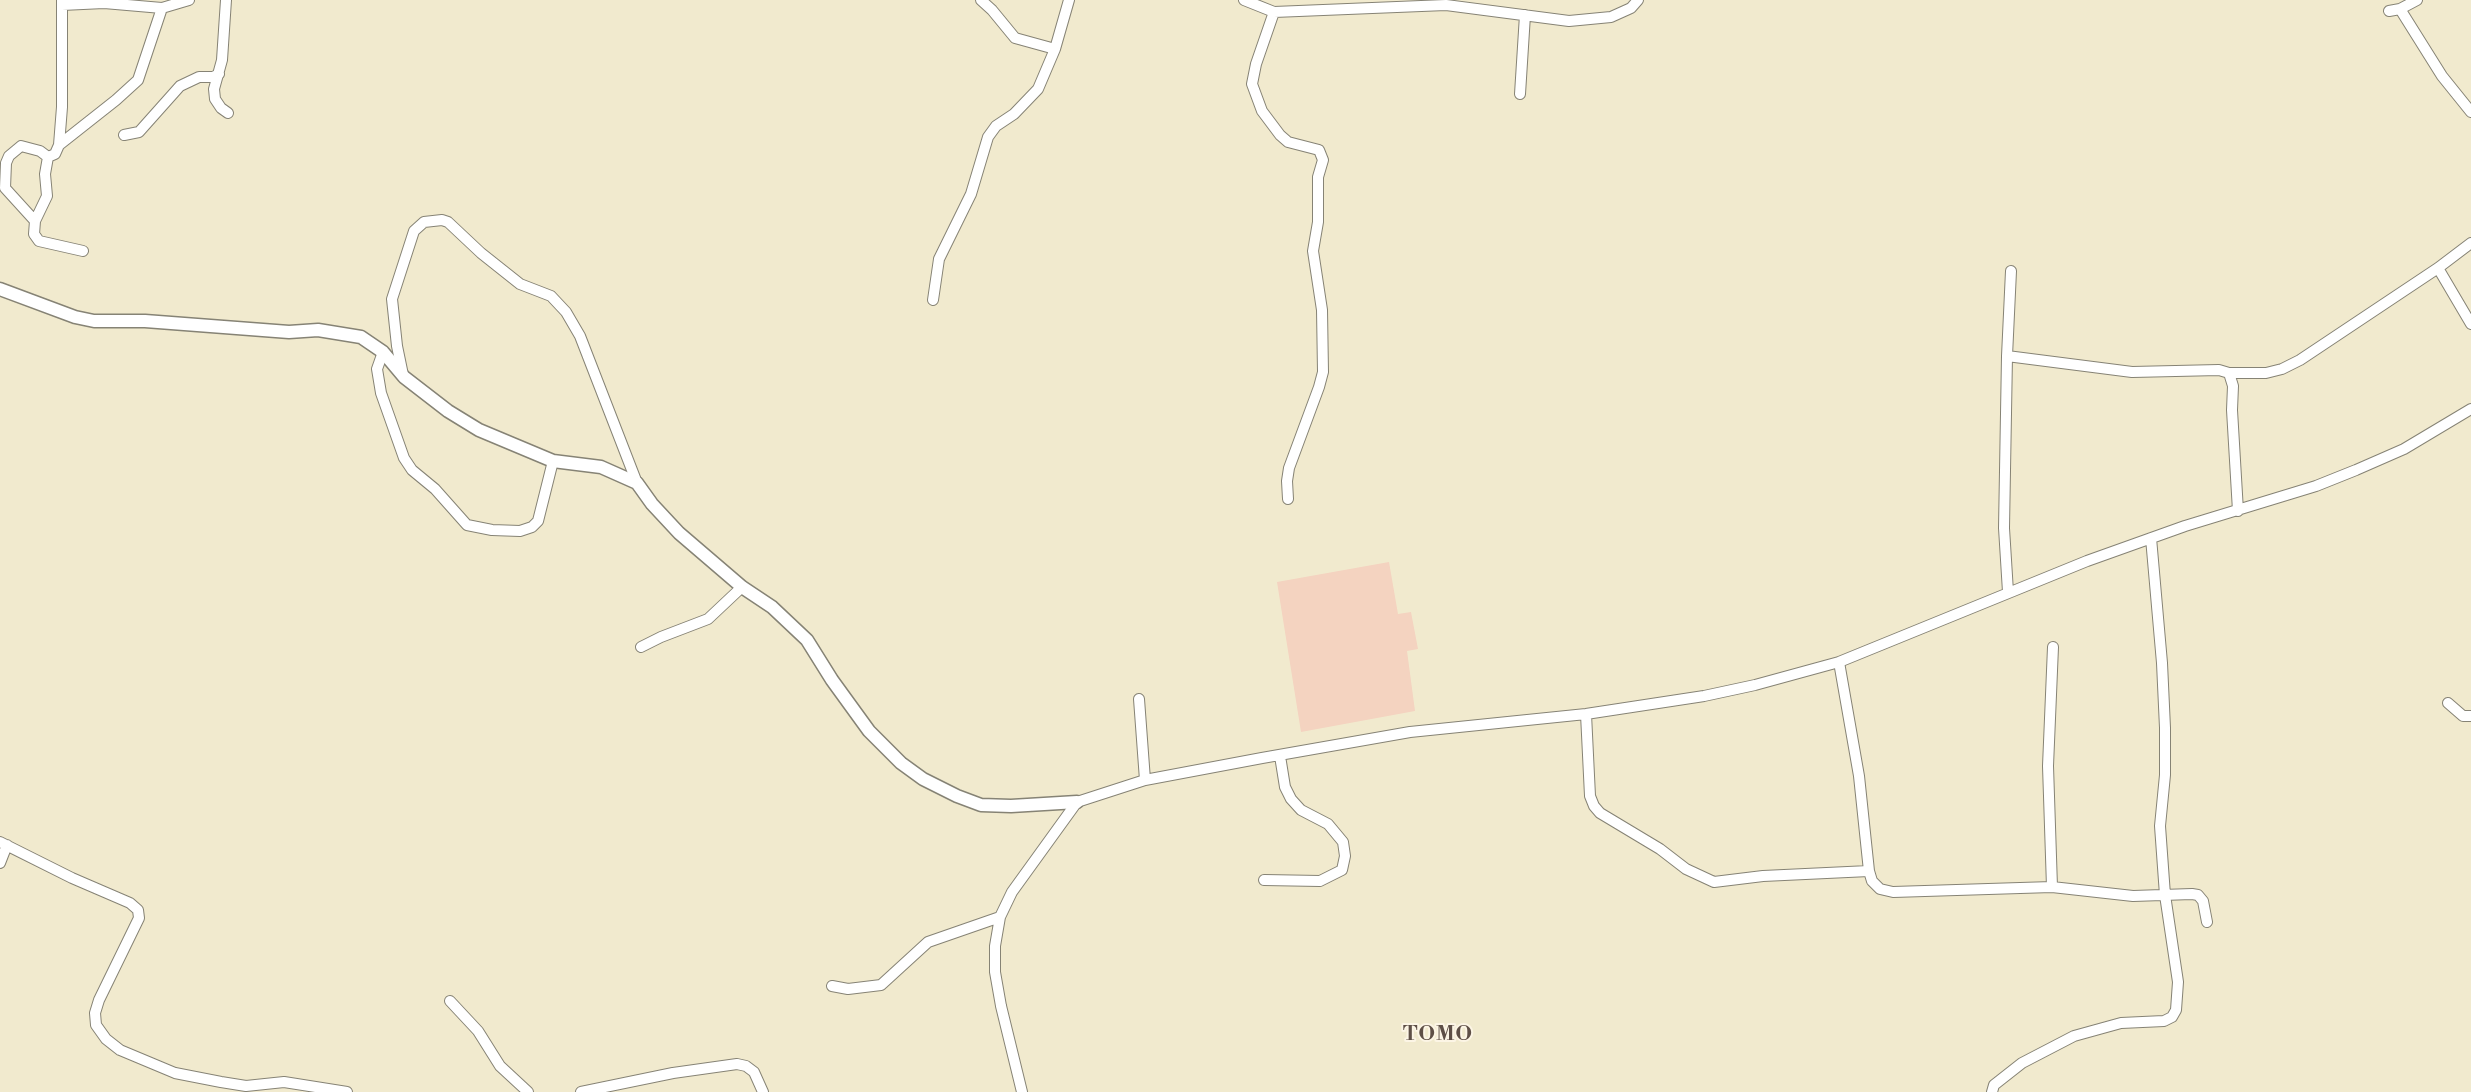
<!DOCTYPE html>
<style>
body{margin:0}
canvas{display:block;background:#f1eace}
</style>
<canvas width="2471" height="1092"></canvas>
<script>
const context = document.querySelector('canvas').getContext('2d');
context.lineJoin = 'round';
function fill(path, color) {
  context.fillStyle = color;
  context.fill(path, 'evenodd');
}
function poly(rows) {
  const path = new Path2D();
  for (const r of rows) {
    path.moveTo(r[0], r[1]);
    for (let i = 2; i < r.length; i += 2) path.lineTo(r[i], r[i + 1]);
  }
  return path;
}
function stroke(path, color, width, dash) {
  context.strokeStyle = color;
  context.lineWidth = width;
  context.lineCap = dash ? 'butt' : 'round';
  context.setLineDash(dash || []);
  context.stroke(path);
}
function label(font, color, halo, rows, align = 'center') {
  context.font = font + ' "Libre Bodoni",serif';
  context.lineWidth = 4;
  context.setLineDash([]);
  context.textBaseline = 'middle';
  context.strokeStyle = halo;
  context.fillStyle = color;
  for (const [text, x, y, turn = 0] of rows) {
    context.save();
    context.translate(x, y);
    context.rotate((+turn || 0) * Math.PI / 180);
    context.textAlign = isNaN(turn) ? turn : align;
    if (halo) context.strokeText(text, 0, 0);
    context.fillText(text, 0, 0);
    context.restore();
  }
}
fill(poly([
 [1389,562,1398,614,1411,612,1418,649,1407,651,1415,711,1301,732,1277,582]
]), '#f4d3c0');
const minor = poly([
 [62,0,62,107,59,145,55,154,48,157,45,174,47,196,35,221,34,234,39,241,83,251],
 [226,0,222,60,214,89,215,99,221,108,228,113],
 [981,0,992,10,1015,38,1055,49],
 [1244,0,1274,12,1446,5,1569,21,1611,17,1631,8,1638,0],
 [62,5,104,3,162,8,189,0],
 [2400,9,2442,76,2471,112],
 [2389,11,2400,9,2417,0],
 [1274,12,1256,64,1252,84,1262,111,1280,135,1288,142,1319,150,1323,160,1318,177,1318,222,1313,251,1322,310,1323,372,1319,387,1289,468,1287,481,1288,499],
 [1520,94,1525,15],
 [124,135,139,132,180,86,199,77,213,77,219,74],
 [59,145,116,100,138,80,162,8],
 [35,221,5,188,6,163,9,156,21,146,40,151,48,157],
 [2438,268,2471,324],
 [933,300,939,259,971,194,988,137,996,126,1014,114,1038,89,1055,49,1069,0],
 [383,352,377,369,381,393,404,458,412,470,435,489,467,525,492,530,520,531,532,527,538,521,553,461],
 [2007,356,2132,372,2219,370,2229,373,2233,386,2232,410,2238,511],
 [2229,373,2266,373,2282,369,2300,360,2438,268,2471,243],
 [403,375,397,346,392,299,414,231,424,222,442,220,448,222,481,253,520,284,551,296,566,312,580,336,637,483],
 [2008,592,2004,528,2007,356,2011,271],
 [641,647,661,637,708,619,742,587],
 [1839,662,1859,776,1869,871,1872,881,1880,889,1893,892,2052,887,2133,896,2192,894,2198,895,2203,901,2207,922],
 [1139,699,1145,780],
 [2448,703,2463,716,2471,716],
 [1586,714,1590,796,1594,806,1600,813,1660,849,1686,869,1714,882,1763,876,1869,871],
 [0,842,72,878,130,903,138,910,139,918,99,1000,95,1013,96,1025,106,1039,120,1050,175,1073,221,1082,246,1086,284,1082,347,1092],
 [0,863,7,845],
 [1264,880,1320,881,1342,870,1345,856,1343,842,1328,824,1301,810,1291,799,1285,787,1280,756],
 [2052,887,2048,766,2053,647],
 [832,986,848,989,881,985,928,942,1000,917],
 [450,1001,478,1031,500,1066,528,1092],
 [581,1092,673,1073,737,1064,746,1066,754,1072,763,1092],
 [1022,1092,1001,1006,995,972,995,946,1000,917,1012,892,1077,802,1145,780,1262,758,1410,732,1586,714,1704,696,1755,685,1839,662,2087,561,2185,526,2316,486,2356,470,2404,449,2471,409],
 [1992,1092,1994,1085,2022,1063,2074,1036,2121,1023,2164,1021,2172,1017,2176,1010,2178,982,2165,895,2160,826,2165,775,2165,728,2162,663,2151,538]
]);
const tertiary = poly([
 [0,289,75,317,94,321,145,321,289,332,318,330,361,337,383,352,404,377,448,411,479,430,553,461,601,467,637,483,652,504,679,533,742,587,772,607,807,640,832,680,869,731,901,763,923,779,957,796,981,805,1011,806,1077,802]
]);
stroke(minor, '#868375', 12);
stroke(tertiary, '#868375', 15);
stroke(minor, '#fff', 10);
stroke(tertiary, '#fff', 12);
context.letterSpacing = '1px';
label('bold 20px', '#5e4f46', '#fcf5e5', [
 ["TOMO",1438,1035]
]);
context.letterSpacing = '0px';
</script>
